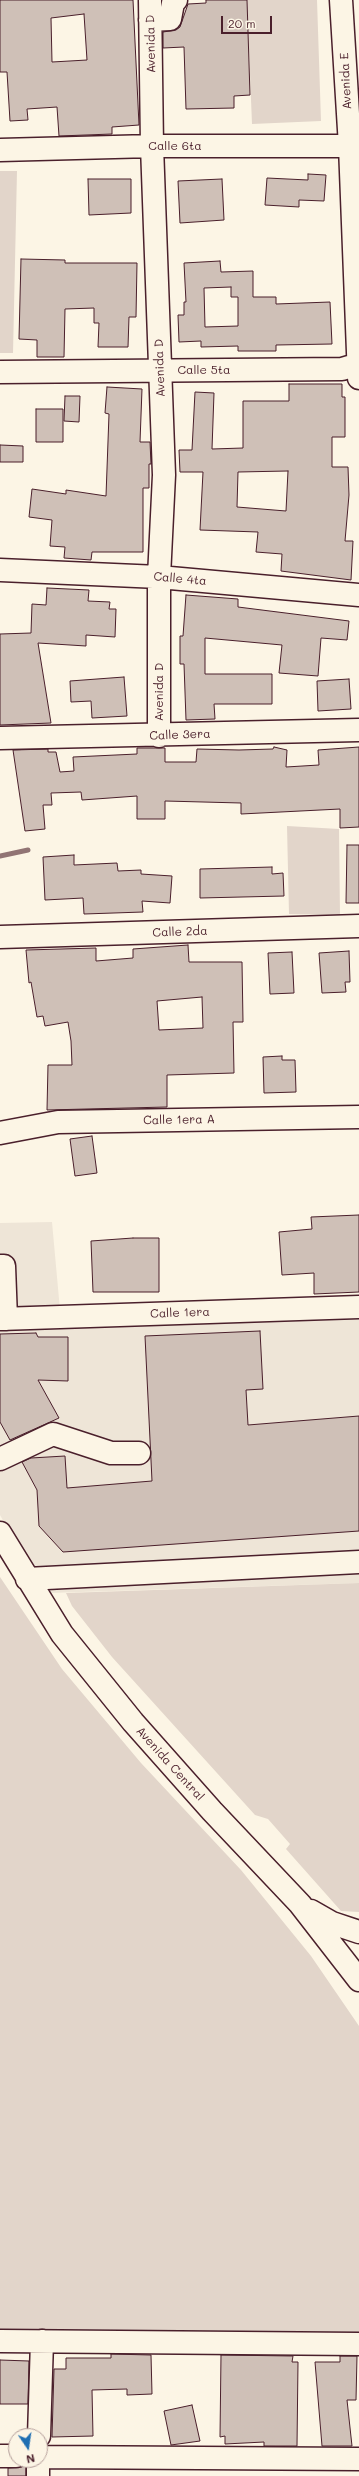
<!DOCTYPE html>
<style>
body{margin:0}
#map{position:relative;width:359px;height:2476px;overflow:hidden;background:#fcf5e5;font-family:Mali,sans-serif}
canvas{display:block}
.north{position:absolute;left:8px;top:2428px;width:40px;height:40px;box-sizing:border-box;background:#fcf5e5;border:1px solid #b59f9b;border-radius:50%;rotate:167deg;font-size:11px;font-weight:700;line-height:16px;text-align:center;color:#4a1f2b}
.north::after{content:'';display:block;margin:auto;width:14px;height:18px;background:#1f6fb2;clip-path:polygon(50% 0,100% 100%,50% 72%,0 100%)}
.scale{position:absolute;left:221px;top:16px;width:51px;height:18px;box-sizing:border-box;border:2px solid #4a1f2b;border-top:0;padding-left:5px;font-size:12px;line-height:14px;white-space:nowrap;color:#4a1f2b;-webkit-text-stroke:3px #fcf5e5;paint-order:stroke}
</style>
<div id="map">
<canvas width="359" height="2476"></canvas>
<div class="north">N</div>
<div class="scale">20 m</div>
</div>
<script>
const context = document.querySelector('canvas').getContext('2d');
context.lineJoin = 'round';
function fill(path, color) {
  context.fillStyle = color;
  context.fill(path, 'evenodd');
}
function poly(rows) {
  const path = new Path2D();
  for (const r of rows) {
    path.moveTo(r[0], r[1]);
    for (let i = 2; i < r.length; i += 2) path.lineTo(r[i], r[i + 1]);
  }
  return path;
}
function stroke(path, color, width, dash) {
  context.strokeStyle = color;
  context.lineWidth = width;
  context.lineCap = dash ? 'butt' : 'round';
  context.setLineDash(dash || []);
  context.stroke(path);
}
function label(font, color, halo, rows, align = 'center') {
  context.font = font + ' Mali,sans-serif';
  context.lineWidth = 3.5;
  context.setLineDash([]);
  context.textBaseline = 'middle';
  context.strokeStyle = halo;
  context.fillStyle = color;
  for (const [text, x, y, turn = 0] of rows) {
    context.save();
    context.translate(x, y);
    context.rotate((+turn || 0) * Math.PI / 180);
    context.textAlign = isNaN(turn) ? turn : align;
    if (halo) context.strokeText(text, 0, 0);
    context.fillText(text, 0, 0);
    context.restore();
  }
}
fill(poly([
 [52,1222,60,1310,0,1311,0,1223],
 [359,1317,359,1583,49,1593,19,1549,0,1515,0,1329]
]), '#eee5d7');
fill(poly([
 [247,0,317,0,321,121,252,124],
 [0,171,17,171,13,353,0,353],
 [287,826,339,829,340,915,289,914],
 [0,1577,62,1669,141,1763,241,1870,311,1956,359,2026,359,2332,0,2329],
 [359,1583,359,1912,341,1911,286,1849,290,1844,268,1819,255,1815,112,1657,72,1606,66,1593]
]), '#e2d5ca');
stroke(poly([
 [0,856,28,850]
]), '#917474', 5);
const building = poly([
 [0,0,133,0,139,125,112,127,112,134,59,136,57,107,27,109,28,120,10,121,7,72,0,72,0,0],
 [84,14,87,60,52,62,51,18,84,14],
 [206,0,247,0,250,95,234,96,234,108,186,109,184,47,163,48,163,32,176,30,180,27,188,4,206,3,206,0],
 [308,174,326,175,324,201,299,200,299,207,265,205,267,178,308,180,308,174],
 [88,179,131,179,131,213,89,215,88,179],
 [222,179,224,220,180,223,178,181,222,179],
 [21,259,65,260,65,263,137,263,136,317,129,317,128,347,98,347,99,323,94,323,94,308,65,309,64,357,37,357,37,340,19,339,21,259],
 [220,261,221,272,253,271,253,297,276,297,276,304,330,302,332,344,276,345,276,351,238,351,238,346,201,347,201,341,179,342,178,315,184,315,184,302,186,302,184,263,220,261],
 [231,287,231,297,238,297,238,326,205,327,204,288,231,287],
 [289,384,342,384,342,397,345,397,345,437,332,437,332,467,348,467,349,495,345,541,353,541,351,580,281,571,282,554,256,552,258,532,200,530,203,472,180,472,179,450,192,450,195,392,214,393,212,449,243,448,243,401,289,401,289,384],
 [288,471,286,511,237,507,238,472,288,471],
 [107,387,142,389,140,442,150,442,151,464,149,464,149,488,143,488,143,552,92,552,91,560,64,558,65,547,50,546,52,520,29,517,32,489,66,494,66,490,106,496,109,414,105,413,107,387],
 [65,396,80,396,79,422,64,421,65,396],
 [36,409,63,409,63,442,36,442,36,409],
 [0,445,23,446,23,462,0,462,0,445],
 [47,588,89,590,88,601,110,602,109,609,116,609,115,637,86,635,86,646,38,643,51,723,0,725,0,634,31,633,32,604,46,605,47,588],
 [186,595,238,599,238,607,349,621,347,640,321,638,318,676,279,673,282,645,205,638,205,674,272,674,272,704,214,704,215,719,186,720,184,664,180,664,180,636,183,636,186,595],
 [124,677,127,716,92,718,91,701,71,702,70,681,124,677],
 [349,679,351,709,318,711,317,681,349,679],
 [274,747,287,750,286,767,319,765,318,750,359,747,359,827,340,828,340,809,241,814,241,803,165,801,165,819,137,819,137,796,82,800,81,792,51,793,52,805,43,805,45,829,25,831,13,750,48,749,48,752,56,752,60,772,74,771,73,757,137,754,137,748,165,748,165,762,196,762,197,749,239,750,273,749,274,747],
 [347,845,359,845,359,903,346,903,347,845],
 [74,855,74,865,117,863,118,871,141,870,141,874,172,876,170,903,142,901,143,912,84,914,83,898,45,900,43,857,74,855],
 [272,867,272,874,283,873,284,896,200,898,200,869,272,867],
 [188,945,189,962,242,962,243,1022,233,1022,234,1073,167,1075,167,1107,47,1110,48,1065,72,1065,71,1041,68,1022,45,1026,43,1016,37,1017,31,982,29,983,26,950,96,948,96,961,133,958,133,949,188,945],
 [202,997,203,1028,159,1030,157,1001,202,997],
 [349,951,350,982,345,982,346,992,322,993,319,953,349,951],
 [292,952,294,993,270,994,268,953,292,952],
 [282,1056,282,1060,295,1060,296,1092,264,1093,263,1057,282,1056],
 [92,1136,97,1173,75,1176,70,1139,92,1136],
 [359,1215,359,1292,314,1294,314,1273,282,1275,279,1232,312,1229,311,1217,359,1215],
 [133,1238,159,1238,159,1292,93,1292,91,1241,133,1238],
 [260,1331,263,1389,246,1390,248,1425,359,1416,359,1531,63,1552,39,1526,37,1490,22,1462,31,1458,65,1456,67,1488,152,1481,145,1336,260,1331],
 [36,1333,38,1337,68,1337,68,1381,38,1380,59,1418,10,1440,0,1422,0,1334,36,1333],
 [111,2354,151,2355,152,2394,127,2395,127,2389,92,2390,93,2436,52,2437,54,2369,66,2369,66,2358,111,2358,111,2354],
 [221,2355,293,2356,292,2362,298,2362,297,2446,264,2446,264,2442,225,2444,225,2436,220,2437,221,2355],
 [340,2356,357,2356,356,2400,347,2400,352,2446,322,2446,315,2362,340,2362,340,2356],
 [0,2360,29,2361,28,2404,0,2404,0,2360],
 [192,2405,200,2441,171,2445,164,2411,192,2405],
 [26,2464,26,2476,8,2476,8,2468,22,2467,26,2464]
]);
fill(building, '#cfc0b7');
stroke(building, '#4a1f2b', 1);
const minor = poly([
 [150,0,152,146,164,475,159,577,159,736],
 [341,0,350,146,359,378],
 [150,20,170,19,173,3,176,0],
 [0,150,152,146,350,146],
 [0,372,342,369,359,364],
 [0,570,159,577,359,595],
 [0,738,359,730],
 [0,937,359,926],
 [0,1133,58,1122,359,1117],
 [0,1266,4,1266,6,1319],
 [0,1319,359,1307],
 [0,1459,53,1434,111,1453,139,1453],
 [0,1533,62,1634,133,1722,212,1811,300,1904,359,1980],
 [27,1579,359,1562],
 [311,1911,332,1923,359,1932],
 [0,2341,359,2344],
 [39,2436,42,2341],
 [0,2456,16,2456],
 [40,2457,359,2459],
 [38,2476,38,2460]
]);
stroke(minor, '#4a1f2b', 25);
stroke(minor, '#fcf5e5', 22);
label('12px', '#4a1f2b', '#fcf5e5', [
 ["Avenida D",151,44,-91],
 ["Avenida E",346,81,-93],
 ["Calle 6ta",175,146],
 ["Avenida D",160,368,-92],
 ["Calle 5ta",204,370],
 ["Calle 4ta",180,579,5],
 ["Avenida D",159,692,-90],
 ["Calle 3era",180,735,-2],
 ["Calle 2da",180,932,-2],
 ["Calle 1era A",179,1120,-1],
 ["Calle 1era",180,1313,-2],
 ["Avenida Central",170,1764,48]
]);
</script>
